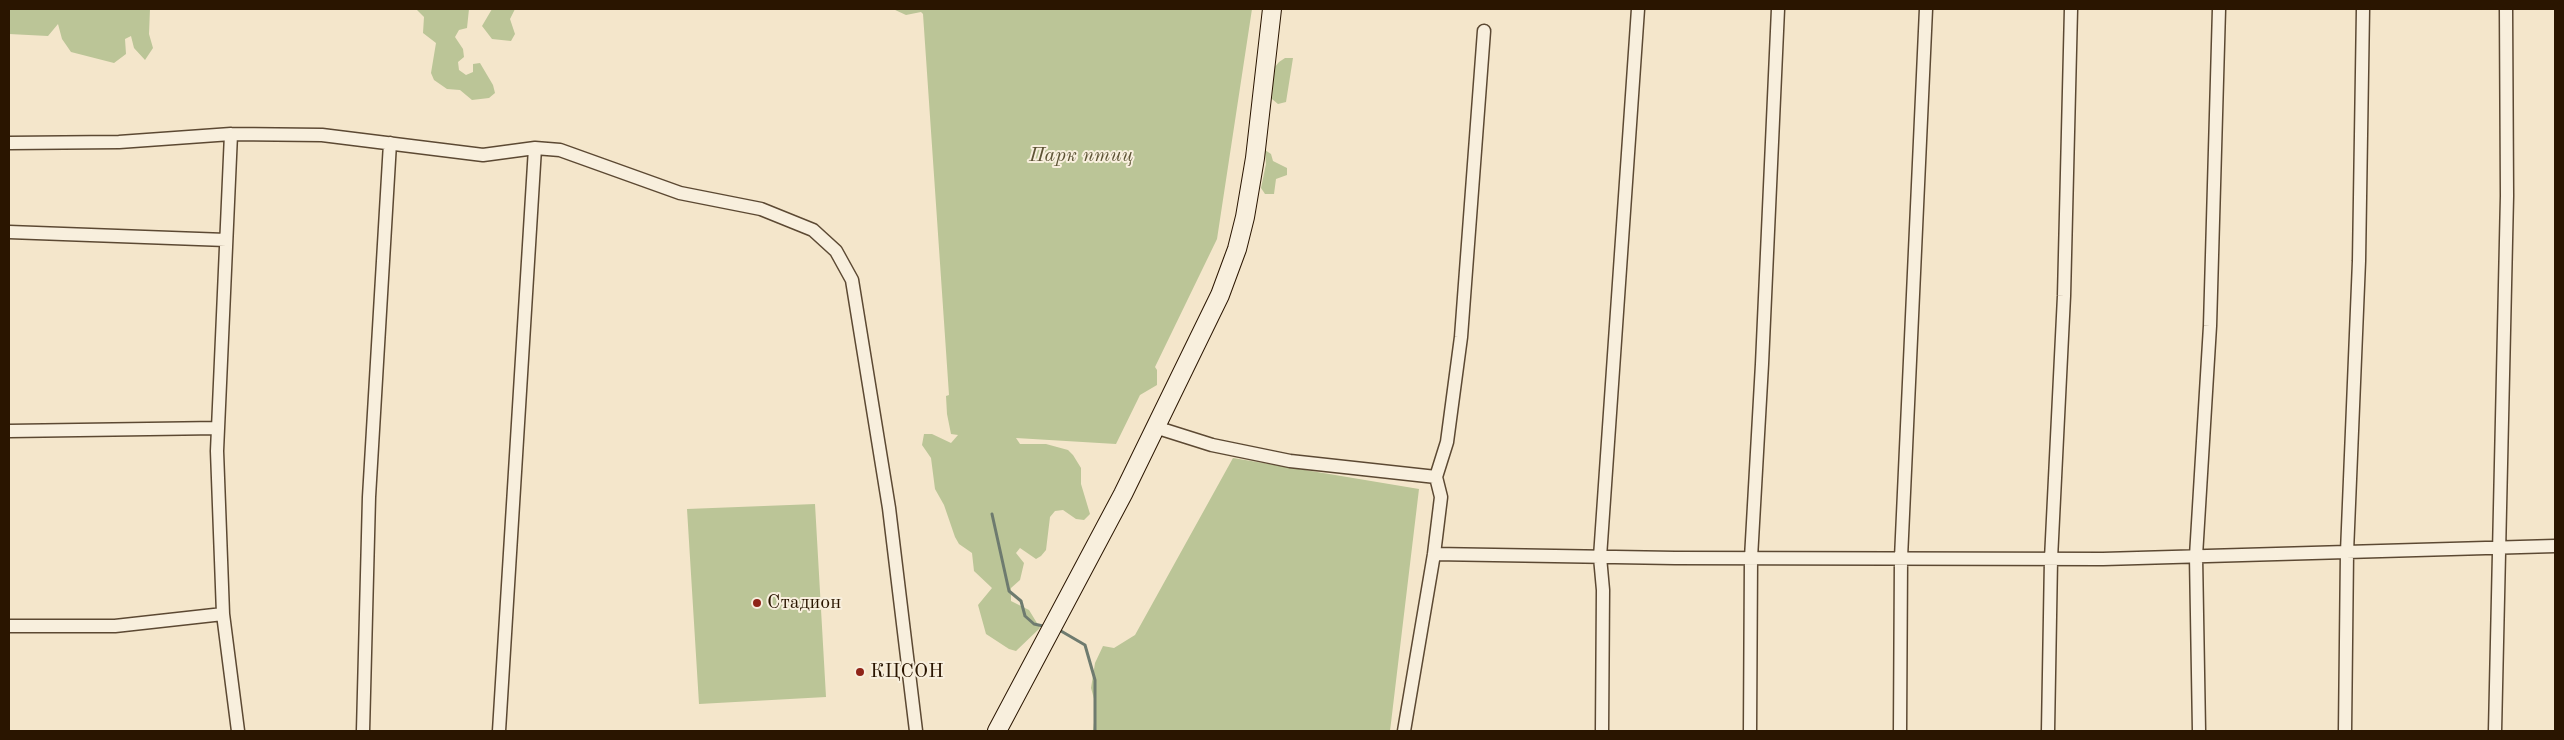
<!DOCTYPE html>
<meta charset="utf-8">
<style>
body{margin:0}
#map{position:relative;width:2564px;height:740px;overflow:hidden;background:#f4e6cb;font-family:"Old Standard TT",serif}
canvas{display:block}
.frame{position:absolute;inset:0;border:10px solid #2a1500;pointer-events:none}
</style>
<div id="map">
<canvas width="2564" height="740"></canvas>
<div class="frame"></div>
</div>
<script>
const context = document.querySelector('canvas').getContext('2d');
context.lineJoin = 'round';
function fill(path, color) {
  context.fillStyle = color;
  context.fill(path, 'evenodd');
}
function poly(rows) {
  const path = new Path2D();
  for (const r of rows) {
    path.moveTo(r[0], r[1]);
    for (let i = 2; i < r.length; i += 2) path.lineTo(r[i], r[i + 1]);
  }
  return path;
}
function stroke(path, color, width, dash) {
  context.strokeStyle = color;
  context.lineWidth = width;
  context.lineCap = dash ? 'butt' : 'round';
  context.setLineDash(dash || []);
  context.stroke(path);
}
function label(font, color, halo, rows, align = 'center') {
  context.font = font + ' "Old Standard TT",serif';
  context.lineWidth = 4;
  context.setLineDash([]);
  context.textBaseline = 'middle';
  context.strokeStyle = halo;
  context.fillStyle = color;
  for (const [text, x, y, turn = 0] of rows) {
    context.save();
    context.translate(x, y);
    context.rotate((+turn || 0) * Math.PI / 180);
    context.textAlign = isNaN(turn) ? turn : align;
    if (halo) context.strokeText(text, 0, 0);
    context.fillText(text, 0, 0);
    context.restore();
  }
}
fill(poly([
 [9,9,150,9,149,34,153,48,145,60,134,48,131,36,125,39,126,54,114,63,71,52,62,39,58,24,48,36,9,34],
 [416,9,469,9,467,28,459,30,455,37,463,49,464,57,458,62,459,70,466,75,473,72,473,64,480,63,493,85,495,93,489,98,472,100,460,90,447,89,434,80,431,73,436,43,423,33,424,17],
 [492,9,515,9,510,19,515,34,511,41,492,39,482,26],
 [893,9,1252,9,1217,239,1155,367,1157,370,1157,385,1140,395,1116,444,1016,438,1020,444,1046,444,1068,450,1073,455,1081,468,1081,484,1090,514,1084,520,1076,519,1063,510,1055,511,1050,517,1046,550,1041,556,1036,559,1020,548,1016,553,1024,563,1020,580,1011,588,1011,601,1029,610,1040,628,1016,651,1009,649,986,634,978,605,992,588,974,571,972,553,959,544,955,537,944,505,935,489,931,458,922,445,924,434,932,434,951,443,958,435,951,434,947,414,946,396,949,395,923,14,921,12,906,15],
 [1285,58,1293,58,1286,102,1278,104,1272,99,1274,68,1279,62],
 [1265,150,1271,154,1273,161,1287,168,1287,175,1276,179,1274,194,1265,194,1261,188,1266,164],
 [1233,458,1419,489,1390,731,1093,731,1096,706,1091,688,1095,663,1103,646,1114,648,1135,635],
 [815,504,826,697,699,704,687,509]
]), '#bbc597');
stroke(poly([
 [992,514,1009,591,1021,601,1025,616,1034,624,1043,626],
 [1061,631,1085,645,1095,680,1095,731]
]), '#6e7b6f', 3);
const minor = poly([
 [231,134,217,451,223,614,238,731],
 [9,143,119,142,231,134,322,135,483,155,535,148,560,150,680,193,761,209,813,230,836,251,852,280,889,508,916,731],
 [9,232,226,240],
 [1155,427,1212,445,1290,461,1436,477],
 [9,431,218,428],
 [1434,554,1675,558,2103,559,2555,546],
 [9,626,115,626,223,614],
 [363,731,369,497,390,143],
 [499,731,535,148],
 [1404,731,1434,554,1441,497,1436,477,1447,442,1461,337,1484,31],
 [1602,731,1603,590,1600,557,1638,9],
 [1750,731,1751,558,1762,364,1778,9],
 [1900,731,1901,558,1926,9],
 [2048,731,2051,559,2064,296,2071,9],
 [2199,731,2196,556,2210,326,2219,9],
 [2345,731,2347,552,2359,261,2363,9],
 [2495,731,2507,196,2506,9]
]);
const secondary = poly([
 [997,731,1123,494,1220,295,1237,249,1245,217,1255,158,1272,9]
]);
stroke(minor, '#5c4933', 15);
stroke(secondary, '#2a1500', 20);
stroke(minor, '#f8efdd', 12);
stroke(secondary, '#f8efdd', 18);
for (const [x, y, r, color] of [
 [757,603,5,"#8f2418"],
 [860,672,5,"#8f2418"]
]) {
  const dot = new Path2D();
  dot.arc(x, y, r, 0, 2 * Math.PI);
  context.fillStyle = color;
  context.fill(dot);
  stroke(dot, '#f8efdd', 2);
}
label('italic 20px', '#5d5335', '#f8efdd', [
 ["Парк птиц",1081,156]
]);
label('20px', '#2a1500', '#f8efdd', [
 ["Стадион",767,603],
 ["КЦСОН",870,672]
], 'left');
</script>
